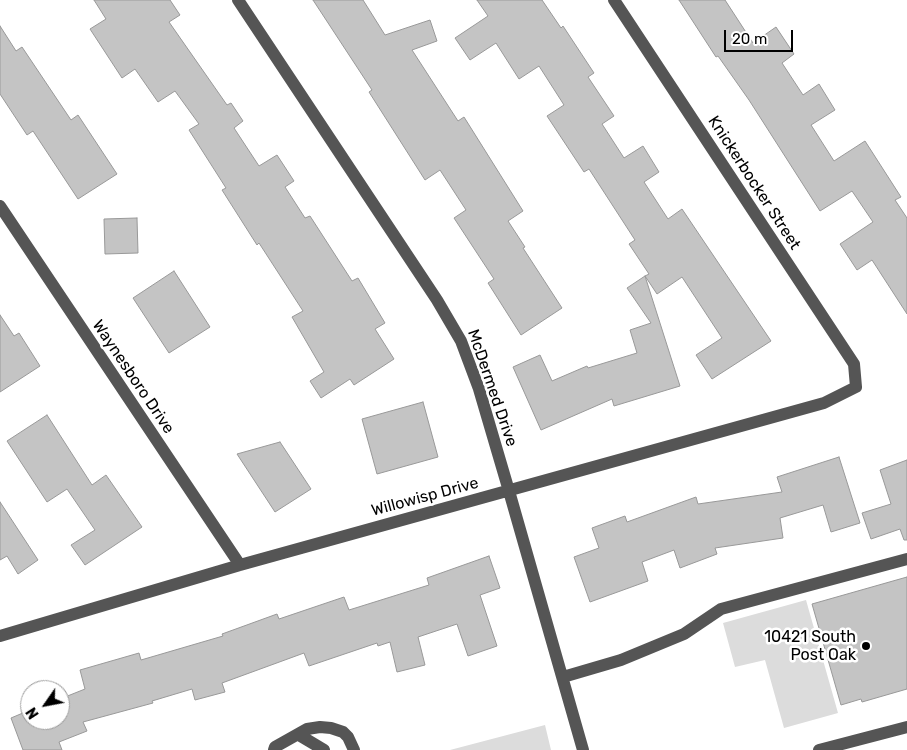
<!DOCTYPE html>
<style>
body{margin:0}
#map{position:relative;width:907px;height:750px;overflow:hidden;background:#fff;font-family:Rubik,sans-serif}
canvas{display:block}
.north{position:absolute;left:20px;top:680px;width:50px;height:50px;box-sizing:border-box;background:#fff;border:1px solid #999;border-radius:50%;rotate:237deg;font-size:14px;font-weight:700;line-height:20px;text-align:center;color:#000}
.north::after{content:'';display:block;margin:auto;width:18px;height:22px;background:#000;clip-path:polygon(50% 0,100% 100%,50% 72%,0 100%)}
.scale{position:absolute;left:724px;top:30px;width:69px;height:22px;box-sizing:border-box;border:2px solid #000;border-top:0;padding-left:6px;font-size:15px;line-height:18px;white-space:nowrap;color:#000;-webkit-text-stroke:4px #fff;paint-order:stroke}
</style>
<div id="map">
<canvas width="907" height="750"></canvas>
<div class="north">N</div>
<div class="scale">20 m</div>
</div>
<script>
const context = document.querySelector('canvas').getContext('2d');
context.lineJoin = 'round';
function fill(path, color) {
  context.fillStyle = color;
  context.fill(path, 'evenodd');
}
function poly(rows) {
  const path = new Path2D();
  for (const r of rows) {
    path.moveTo(r[0], r[1]);
    for (let i = 2; i < r.length; i += 2) path.lineTo(r[i], r[i + 1]);
  }
  return path;
}
function stroke(path, color, width, dash) {
  context.strokeStyle = color;
  context.lineWidth = width;
  context.lineCap = dash ? 'butt' : 'round';
  context.setLineDash(dash || []);
  context.stroke(path);
}
function label(font, color, halo, rows, align = 'center') {
  context.font = font + ' Rubik,sans-serif';
  context.lineWidth = 5;
  context.setLineDash([]);
  context.textBaseline = 'middle';
  context.strokeStyle = halo;
  context.fillStyle = color;
  for (const [text, x, y, turn = 0] of rows) {
    context.save();
    context.translate(x, y);
    context.rotate((+turn || 0) * Math.PI / 180);
    context.textAlign = isNaN(turn) ? turn : align;
    if (halo) context.strokeText(text, 0, 0);
    context.fillText(text, 0, 0);
    context.restore();
  }
}
fill(poly([
 [806,600,838,713,784,728,765,660,735,667,723,623],
 [545,725,551,750,450,750]
]), '#dcdcdc');
const building = poly([
 [94,0,170,0,180,15,169,22,227,105,231,103,243,121,234,128,259,166,277,155,294,181,285,187,305,218,310,216,352,281,358,278,385,323,375,329,394,359,354,385,350,379,321,398,310,381,324,372,292,317,303,311,259,243,257,245,222,190,226,188,189,130,199,124,175,91,158,102,135,69,122,78,90,29,106,19,94,0],
 [313,0,363,0,385,35,430,20,437,41,412,50,458,121,464,117,523,211,508,221,525,247,523,248,562,308,521,335,488,283,494,279,454,218,466,210,440,170,425,180,369,92,372,90,313,0],
 [477,0,542,0,561,28,563,26,594,73,588,77,614,116,602,124,624,158,643,146,659,172,644,182,668,219,682,209,771,341,712,379,696,355,722,338,682,277,657,294,645,276,649,274,629,244,635,240,589,169,584,172,547,116,564,105,539,66,519,79,496,43,470,60,455,38,488,16,477,0],
 [679,0,725,0,753,43,776,27,794,54,782,63,803,95,819,84,835,110,811,125,834,161,865,141,901,197,895,200,907,218,907,314,872,260,857,270,840,244,873,222,852,191,820,211,749,100,718,56,716,57,679,0],
 [0,26,16,51,22,47,71,120,78,115,117,174,78,199,33,131,27,135,0,94,0,26],
 [137,218,138,253,105,254,104,219,137,218],
 [174,271,210,327,169,353,133,298,174,271],
 [645,276,680,386,614,406,612,399,541,430,513,367,540,355,552,381,587,366,588,368,637,353,630,330,651,323,627,288,645,276],
 [0,315,14,336,19,333,40,366,0,392,0,315],
 [423,402,438,457,377,474,362,419,423,402],
 [47,415,92,485,106,475,142,527,85,565,71,545,95,530,67,489,47,502,7,441,47,415],
 [280,442,311,489,275,512,237,454,280,442],
 [839,457,860,523,831,532,823,505,780,518,783,538,715,548,717,554,680,568,674,550,642,562,648,581,590,602,574,557,599,548,592,528,625,516,627,522,696,497,698,504,782,492,777,477,839,457],
 [907,460,907,540,904,540,900,529,871,539,862,513,891,504,880,470,907,460],
 [0,502,38,560,18,574,7,556,0,560,0,502],
 [489,556,500,588,480,595,497,646,468,656,457,624,418,637,425,665,397,672,390,642,378,646,377,643,309,666,304,653,222,683,225,692,195,700,192,689,152,701,153,703,83,722,87,731,59,742,62,750,23,750,11,718,30,710,30,720,60,720,60,699,85,689,80,670,139,653,141,660,223,636,222,634,277,614,279,619,344,597,349,610,429,585,427,578,489,556],
 [907,577,907,689,862,702,861,699,841,705,812,604,907,577]
]);
fill(building, '#c4c4c4');
stroke(building, '#999', 1);
stroke(poly([
 [238,0,437,300,461,341,479,389,509,491,583,750],
 [0,206,240,565],
 [0,636,240,565,824,403,856,387,854,364,614,0],
 [563,677,621,660,684,634,721,609,907,559],
 [299,735,324,750],
 [274,750,275,747,307,729,320,727,331,728,343,732,348,737,354,750],
 [819,750,907,727]
]), '#555', 12);
for (const [x, y, r, color] of [
 [866,646,5,"#000"]
]) {
  const dot = new Path2D();
  dot.arc(x, y, r, 0, 2 * Math.PI);
  context.fillStyle = color;
  context.fill(dot);
  stroke(dot, '#fff', 2);
}
label('16px', '#000', '#fff', [
 ["Knickerbocker Street",754,183,57],
 ["Waynesboro Drive",133,377,56],
 ["McDermed Drive",492,388,71],
 ["Willowisp Drive",425,497,-15]
]);
label('16px', '#000', '#fff', [
 ["10421 South",856,637],
 ["Post Oak",856,655]
], 'right');
</script>
